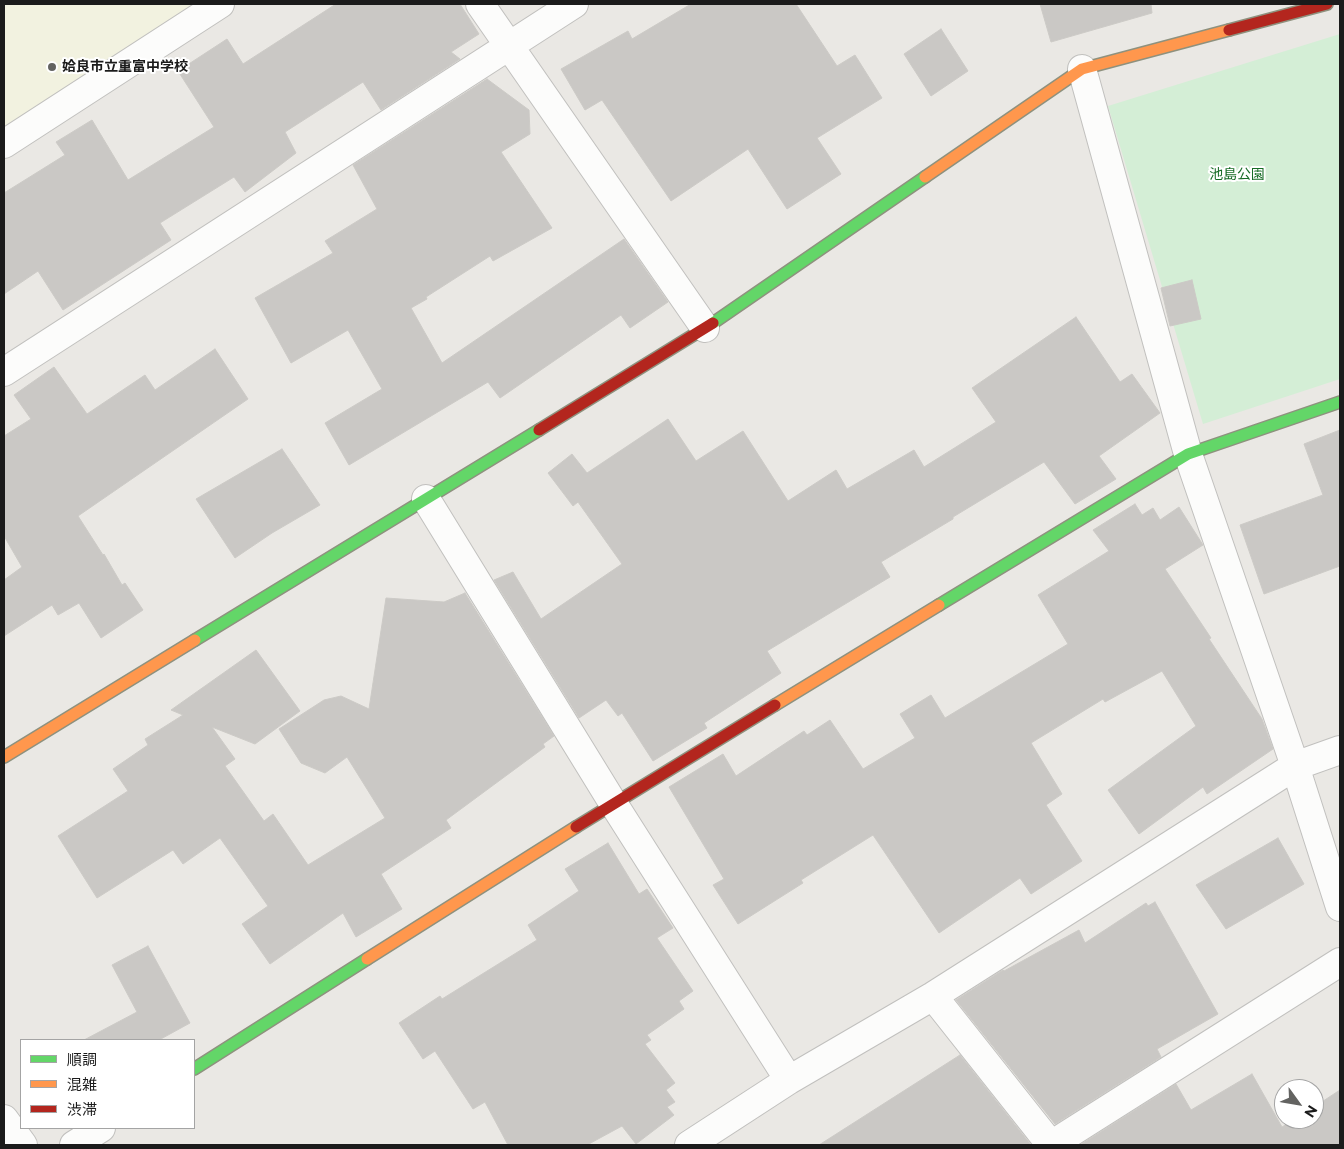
<!DOCTYPE html>
<meta charset="utf-8">
<style>
body{margin:0}
#map{position:relative;width:1344px;height:1149px;overflow:hidden;background:#eae8e4;font-family:Montserrat,"Noto Sans JP",sans-serif}
canvas{display:block}
.frame{position:absolute;inset:0;border:5px solid #1b1b1b;pointer-events:none}
.legend{position:absolute;left:20px;top:1039px;width:175px;height:90px;box-sizing:border-box;background:#fff;border:1px solid #a4a4a4;margin:0;padding:6px 9px;list-style:none;font-size:15px;color:#1b1b1b}
.legend li{display:flex;align-items:center;gap:10px;height:25px}
.legend b{width:25px;border:1px solid #a4a4a4}
.north{position:absolute;left:1274px;top:1079px;width:50px;height:50px;box-sizing:border-box;background:#fff;border:1px solid #a4a4a4;border-radius:50%;rotate:122deg;font-size:14px;font-weight:700;line-height:20px;text-align:center;color:#1b1b1b}
.north::after{content:'';display:block;margin:auto;width:18px;height:22px;background:#636361;clip-path:polygon(50% 0,100% 100%,50% 72%,0 100%)}
</style>
<div id="map">
<canvas width="1344" height="1149"></canvas>
<div class="frame"></div>
<ul class="legend">
<li><b style="height:6px;background:#63d668"></b>順調</li>
<li><b style="height:6px;background:#ff974d"></b>混雑</li>
<li><b style="height:6px;background:#b3261e"></b>渋滞</li>
</ul>
<div class="north">N</div>
</div>
<script>
const context = document.querySelector('canvas').getContext('2d');
context.lineJoin = 'round';
function fill(path, color) {
  context.fillStyle = color;
  context.fill(path, 'evenodd');
}
function poly(rows) {
  const path = new Path2D();
  for (const r of rows) {
    path.moveTo(r[0], r[1]);
    for (let i = 2; i < r.length; i += 2) path.lineTo(r[i], r[i + 1]);
  }
  return path;
}
function stroke(path, color, width, dash) {
  context.strokeStyle = color;
  context.lineWidth = width;
  context.lineCap = dash ? 'butt' : 'round';
  context.setLineDash(dash || []);
  context.stroke(path);
}
function label(font, color, halo, rows, align = 'center') {
  context.font = font + ' Montserrat,"Noto Sans JP",sans-serif';
  context.lineWidth = 4;
  context.setLineDash([]);
  context.textBaseline = 'middle';
  context.strokeStyle = halo;
  context.fillStyle = color;
  for (const [text, x, y, turn = 0] of rows) {
    context.save();
    context.translate(x, y);
    context.rotate((+turn || 0) * Math.PI / 180);
    context.textAlign = isNaN(turn) ? turn : align;
    if (halo) context.strokeText(text, 0, 0);
    context.fillText(text, 0, 0);
    context.restore();
  }
}
fill(poly([
 [4,4,198,4,4,130]
]), '#f2f2e0');
fill(poly([
 [1340,34,1340,379,1203,424,1108,106]
]), '#d4eed6');
const building = poly([
 [336,4,460,4,479,34,451,52,460,59,381,110,363,82,285,132,296,153,245,192,234,177,160,223,171,240,63,310,38,271,4,294,4,193,65,155,56,142,92,120,128,180,214,127,178,71,227,39,243,64,336,4],
 [691,4,796,4,837,66,855,55,882,98,817,138,841,174,787,209,748,149,671,201,602,100,585,110,561,69,628,31,632,39,691,4],
 [1040,4,1151,4,1152,13,1051,42,1040,4],
 [941,29,968,71,931,96,904,54,941,29],
 [487,79,529,110,530,134,501,152,552,228,493,261,490,256,426,297,427,299,411,308,442,363,624,239,668,302,630,328,621,315,500,398,488,382,349,465,325,423,382,389,348,330,291,363,255,298,333,253,325,241,377,209,353,165,487,79],
 [1192,280,1201,319,1170,326,1161,288,1192,280],
 [1076,317,1120,382,1132,374,1160,413,1099,456,1116,479,1075,504,1044,462,953,517,953,519,881,562,890,577,767,651,781,673,704,723,707,728,653,761,622,713,618,716,606,700,579,718,494,580,513,572,541,619,622,564,578,502,573,506,548,473,572,454,587,473,668,419,696,461,743,431,788,501,836,470,847,489,914,450,924,467,996,422,972,388,1076,317],
 [215,349,248,399,78,516,103,555,104,554,122,585,125,583,143,610,101,638,79,603,58,615,52,605,4,636,4,580,22,567,4,536,4,436,31,419,14,395,54,367,87,414,145,375,155,390,215,349],
 [1340,430,1340,566,1264,594,1240,525,1323,495,1304,444,1340,430],
 [282,449,320,505,272,533,235,558,196,499,282,449],
 [1135,504,1142,515,1153,508,1160,520,1179,507,1203,545,1165,569,1211,638,1209,639,1262,719,1273,749,1207,794,1203,787,1139,834,1108,790,1196,726,1162,671,1105,702,1103,699,1031,743,1062,794,1046,805,1082,861,1031,894,1020,878,939,933,873,835,801,880,803,883,738,924,713,885,724,879,669,787,723,754,736,776,804,731,807,735,830,720,863,769,915,738,900,714,931,695,945,718,1068,644,1038,595,1109,551,1093,530,1135,504],
 [465,593,554,736,543,744,545,747,446,820,451,828,381,874,402,909,356,937,343,913,270,964,242,924,268,906,220,838,183,864,173,850,97,898,58,836,128,791,113,769,148,745,145,739,183,715,171,710,256,650,300,711,255,744,212,727,235,759,225,766,264,821,273,814,308,865,385,818,347,757,325,773,301,763,279,729,324,700,341,696,369,709,386,598,444,602,465,593],
 [1278,838,1304,884,1226,929,1196,885,1278,838],
 [608,843,639,894,647,889,673,928,657,938,693,991,679,1001,684,1009,647,1035,651,1040,645,1044,675,1083,666,1090,675,1102,667,1107,674,1115,636,1144,622,1126,587,1145,508,1145,485,1102,473,1109,435,1051,423,1059,399,1023,440,996,442,999,537,940,528,925,579,891,565,869,608,843],
 [1155,902,1218,1014,1157,1049,1161,1057,1055,1124,956,1000,1003,970,1004,971,1079,930,1085,943,1146,903,1148,906,1155,902],
 [148,946,190,1023,159,1040,84,1040,137,1012,112,965,148,946],
 [960,1055,1031,1145,819,1145,960,1055],
 [1252,1074,1282,1127,1295,1119,1314,1119,1314,1107,1340,1090,1340,1145,1080,1145,1176,1084,1191,1110,1252,1074]
]);
fill(building, '#cac8c5');
stroke(building, '#cccac6', 1);
const street = poly([
 [480,4,705,328],
 [1082,69,1188,454,1295,766,1340,907],
 [4,144,220,4],
 [4,372,574,4],
 [426,499,613,803,789,1080],
 [933,996,1051,1145],
 [4,1119,23,1145],
 [74,1145,101,1128],
 [689,1145,789,1080,933,996,1295,766,1340,750],
 [1051,1145,1340,962]
]);
const fast = poly([
 [713,323,925,177],
 [939,605,1188,454,1340,402],
 [195,640,539,430],
 [194,1069,367,959]
]);
const slow = poly([
 [925,177,1082,69,1229,30],
 [775,705,939,605],
 [4,757,195,640],
 [367,959,576,827]
]);
const jam = poly([
 [1229,30,1327,4],
 [539,430,713,323],
 [576,827,775,705]
]);
stroke(street, '#c1c0be', 30);
stroke(fast, '#8e917e', 14);
stroke(slow, '#8e917e', 14);
stroke(jam, '#8e917e', 14);
stroke(street, '#fcfcfb', 28);
stroke(fast, '#63d668', 11);
stroke(slow, '#ff974d', 11);
stroke(jam, '#b3261e', 11);
for (const [x, y, r, color] of [
 [52,67,5,"#636361"]
]) {
  const dot = new Path2D();
  dot.arc(x, y, r, 0, 2 * Math.PI);
  context.fillStyle = color;
  context.fill(dot);
  stroke(dot, '#fff', 2);
}
label('bold 14px', '#1b1b1b', '#fff', [
 ["姶良市立重富中学校",62,67]
], 'left');
label('14px', '#176c26', '#fff', [
 ["池島公園",1237,175]
]);
</script>
